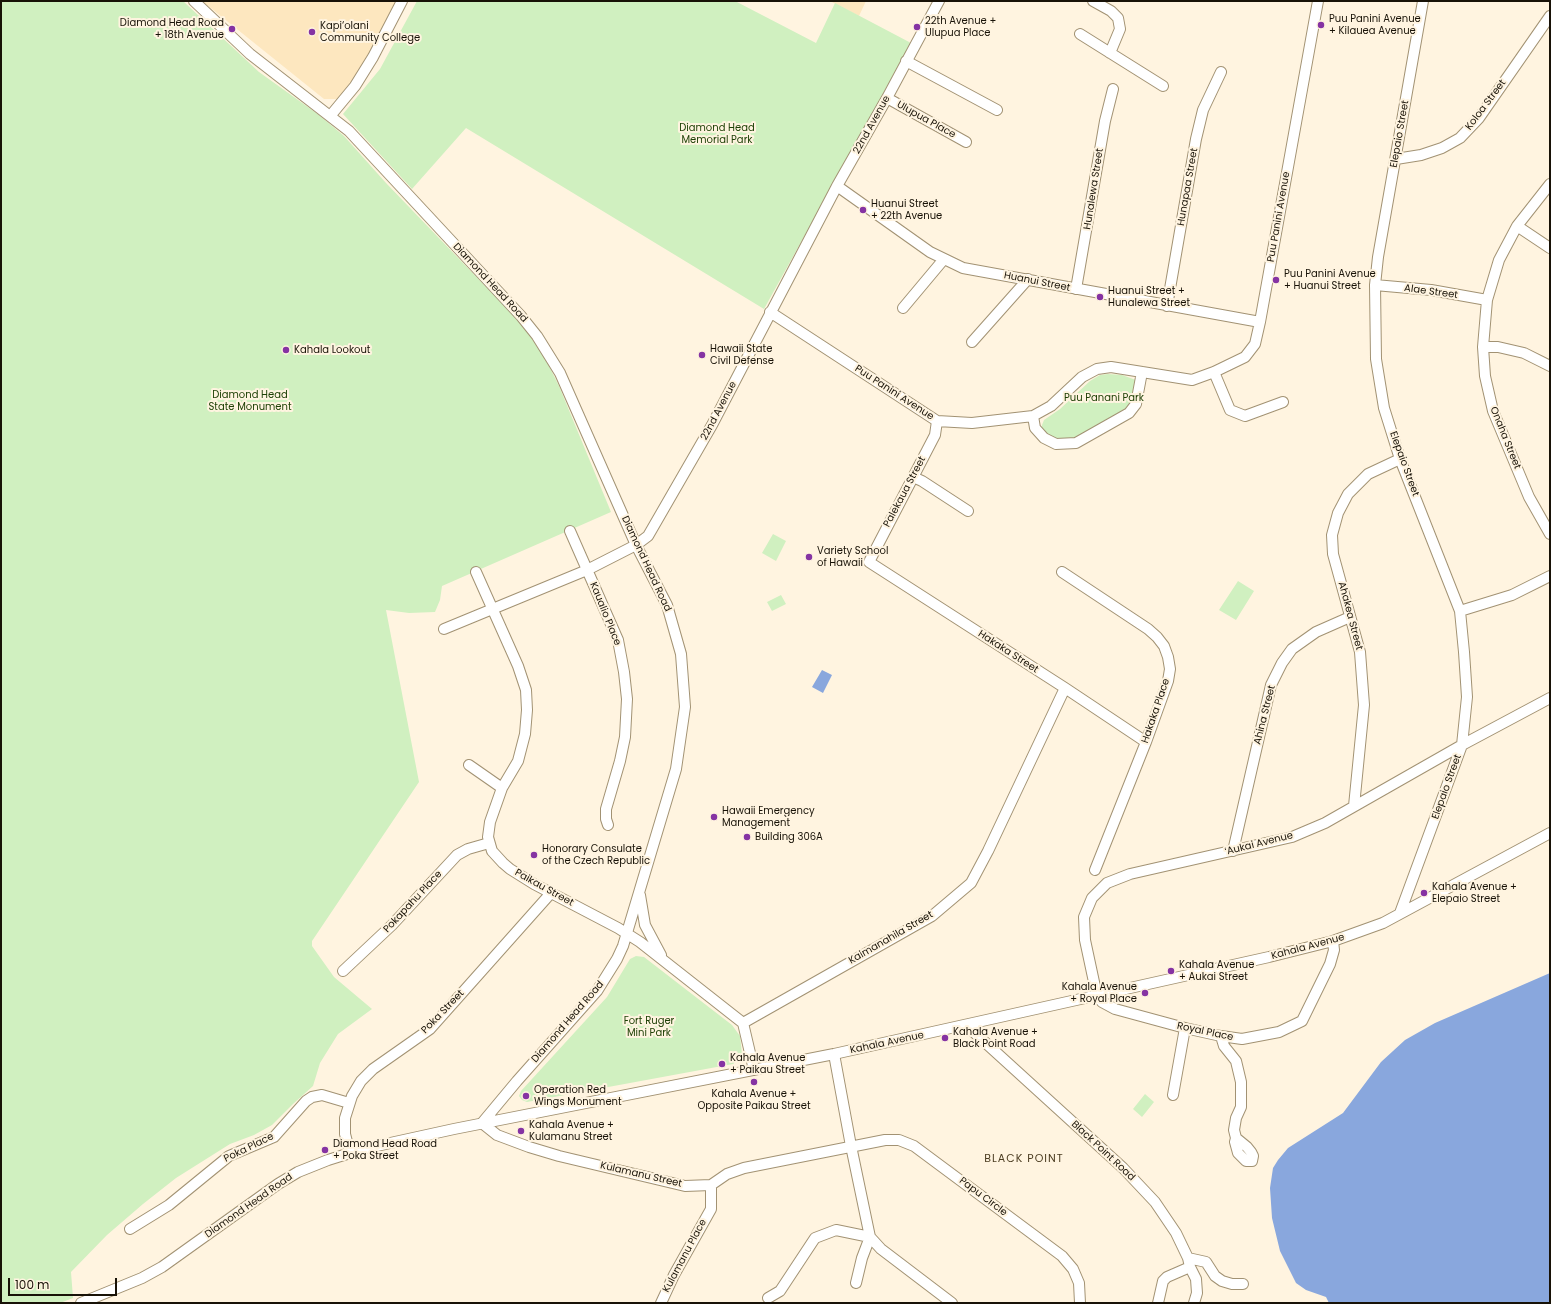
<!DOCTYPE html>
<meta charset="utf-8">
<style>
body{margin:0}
#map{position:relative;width:1551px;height:1304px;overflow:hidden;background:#fff4e0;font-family:Poppins,sans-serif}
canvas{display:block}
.frame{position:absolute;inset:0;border:2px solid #181207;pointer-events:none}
.scale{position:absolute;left:8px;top:1278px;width:109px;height:18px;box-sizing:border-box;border:2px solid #181207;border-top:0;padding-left:5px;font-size:12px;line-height:14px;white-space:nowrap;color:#181207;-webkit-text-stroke:3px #fff4e0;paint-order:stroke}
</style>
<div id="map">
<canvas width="1551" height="1304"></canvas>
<div class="frame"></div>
<div class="scale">100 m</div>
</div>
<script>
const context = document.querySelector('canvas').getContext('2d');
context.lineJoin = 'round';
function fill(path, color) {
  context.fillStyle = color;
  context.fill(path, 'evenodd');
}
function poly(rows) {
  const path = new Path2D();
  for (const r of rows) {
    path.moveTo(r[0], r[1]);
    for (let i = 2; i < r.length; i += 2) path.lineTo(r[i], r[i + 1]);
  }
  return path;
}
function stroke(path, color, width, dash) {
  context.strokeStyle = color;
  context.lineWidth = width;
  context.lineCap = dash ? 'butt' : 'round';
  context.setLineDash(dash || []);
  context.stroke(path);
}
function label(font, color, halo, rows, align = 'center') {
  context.font = font + ' Poppins,sans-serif';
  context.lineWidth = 4;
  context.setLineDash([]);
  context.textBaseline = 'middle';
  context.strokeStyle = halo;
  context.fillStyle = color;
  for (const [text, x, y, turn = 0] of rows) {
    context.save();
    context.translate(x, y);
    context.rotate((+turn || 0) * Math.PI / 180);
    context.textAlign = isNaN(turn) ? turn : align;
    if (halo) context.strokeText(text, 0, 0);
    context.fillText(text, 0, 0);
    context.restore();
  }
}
fill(poly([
 [202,1,400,1,357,83,341,99,324,99],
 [830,1,866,1,859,16]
]), '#fde7bf');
fill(poly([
 [1,1,183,1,259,72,319,115,344,136,386,183,515,317,531,337,546,360,559,386,611,512,442,586,440,600,435,612,409,613,386,610,419,782,312,941,312,946,334,977,372,1009,338,1034,320,1063,313,1086,293,1104,272,1125,254,1135,230,1144,176,1178,143,1204,107,1235,71,1272,73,1298,60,1303,1,1303],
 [417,1,735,1,816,43,835,3,911,43,764,309,466,128,412,189,343,114,380,69],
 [1108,374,1122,375,1136,380,1137,385,1129,411,1081,437,1061,441,1045,434,1042,430,1042,425,1044,420,1060,409,1090,381,1100,375],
 [773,534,786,541,776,561,762,553],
 [1238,581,1254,591,1236,620,1219,610],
 [781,595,786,604,772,611,767,602],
 [636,956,644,957,732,1025,740,1036,742,1054,739,1059,733,1064,527,1102,522,1100,519,1096,521,1091,607,997,630,959],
 [1145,1094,1154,1102,1142,1117,1133,1109]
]), '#d0f0c0');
fill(poly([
 [822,670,832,675,823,693,812,687],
 [1550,973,1550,1303,1329,1303,1326,1297,1306,1290,1296,1283,1280,1251,1272,1218,1270,1188,1273,1168,1278,1160,1288,1148,1343,1113,1381,1062,1405,1040,1435,1023]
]), '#89a7dd');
const minor = poly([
 [194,1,250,54,349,131,521,316,537,336,560,373,636,545,667,605,681,654,685,707,676,769,623,946,617,959,597,991,517,1081,482,1123],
 [1093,1,1111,11,1118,18,1120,29,1110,53],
 [1080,34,1163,86],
 [906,61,997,110],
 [887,98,966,142],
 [331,115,355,86,373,57,402,1],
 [1396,159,1421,155,1442,148,1460,138,1479,118,1550,16],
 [1550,184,1517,226,1499,260,1487,300,1483,347,1485,376,1493,411,1529,497,1550,534],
 [837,186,930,252,963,268,1260,322],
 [1517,226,1550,248],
 [1375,285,1431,290,1487,300],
 [1076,289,1105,121,1113,89],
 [1167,306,1196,139,1203,110,1221,72],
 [903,308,944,259],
 [770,312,937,421,972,423,1033,416,1051,406,1082,377,1097,369,1111,367,1192,380,1214,372,1245,357,1255,344,1260,322,1318,1],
 [972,342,1028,279],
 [1483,347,1498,347,1524,353,1550,366],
 [1214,372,1230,410,1245,416,1283,402],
 [1033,416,1035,428,1044,438,1056,444,1076,443,1129,413,1136,404,1142,372],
 [937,421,935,435,869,562,1065,688,1146,742],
 [913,477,922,481,968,511],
 [570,531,618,640,624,672,627,699,625,737,620,761,606,809,606,819,608,825],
 [476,572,518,666,526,690,527,710,525,734,518,761,502,788,490,822,488,837,492,851,503,863,510,869,534,884,618,928,640,942,743,1023,754,1070],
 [1062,572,1148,629,1157,637,1164,646,1168,657,1170,669,1168,681,1146,742,1095,870],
 [1460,611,1512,595,1550,576],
 [444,629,587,570,636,545,648,536,712,425,837,186,887,98,939,1],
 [469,765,502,788],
 [1354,806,1364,705,1360,652,1333,554,1332,535,1338,513,1348,494,1368,474,1400,459],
 [1233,851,1271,685,1282,663,1292,649,1316,632,1350,617],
 [640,895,645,925,661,955],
 [1400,913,1462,745,1467,697,1464,652,1460,611,1400,459,1384,408,1376,359,1375,285,1378,257,1423,1],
 [1333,941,1334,950,1330,964,1302,1021,1279,1032,1242,1039,1221,1036,1185,1028,1115,1009,1102,1002,1097,996,1085,940,1084,917,1092,898,1107,883,1130,874,1292,837,1325,823,1462,745,1550,698],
 [343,971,392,925,457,855,468,849,489,843],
 [743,1023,932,916,971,883,988,851,1065,688],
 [966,1025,1123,1168,1155,1202,1176,1233,1188,1258,1190,1267,1196,1279,1197,1293,1194,1303],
 [1221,1036,1224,1046,1236,1061,1241,1082,1241,1107,1236,1118,1234,1130,1236,1138,1247,1147,1251,1152,1253,1156,1252,1161,1246,1161,1238,1153,1235,1142,1236,1138],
 [834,1054,851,1146,870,1237,862,1258,856,1283],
 [1173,1095,1185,1028],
 [482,1123,497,1135,529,1147,559,1156,685,1186,711,1185,727,1174,744,1168,885,1140,899,1140,914,1146,1062,1256,1073,1269,1079,1283,1080,1303],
 [350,1153,345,1134,345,1118,352,1096,361,1081,373,1069,430,1029,551,893],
 [130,1229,169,1205,229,1156,274,1137,306,1101,312,1097,322,1095,349,1103],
 [1188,1258,1206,1262,1215,1276,1222,1281,1232,1284,1243,1284],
 [768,1298,780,1291,815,1238,836,1230,870,1237,881,1249,952,1303],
 [81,1303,142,1278,162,1267,278,1184,298,1172,328,1160,363,1149,454,1129,834,1054,1269,957,1333,941,1383,923,1550,833],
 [661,1303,674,1275,711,1209,711,1185],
 [1158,1303,1163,1281,1167,1277,1190,1267]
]);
stroke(minor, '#a29273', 12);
stroke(minor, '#fff', 10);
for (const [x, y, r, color] of [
 [1321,25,4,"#8533a3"],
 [917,27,4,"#8533a3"],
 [232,29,4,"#8533a3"],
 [312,32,4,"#8533a3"],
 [863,210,4,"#8533a3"],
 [1276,280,4,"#8533a3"],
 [1100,297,4,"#8533a3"],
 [286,350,4,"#8533a3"],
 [702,355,4,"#8533a3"],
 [809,557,4,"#8533a3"],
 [714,817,4,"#8533a3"],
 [747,837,4,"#8533a3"],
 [534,855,4,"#8533a3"],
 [1424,893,4,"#8533a3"],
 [1171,971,4,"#8533a3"],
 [1145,993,4,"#8533a3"],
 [945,1038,4,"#8533a3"],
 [722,1064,4,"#8533a3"],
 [754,1082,4,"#8533a3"],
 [526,1096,4,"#8533a3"],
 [521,1131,4,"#8533a3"],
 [325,1150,4,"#8533a3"]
]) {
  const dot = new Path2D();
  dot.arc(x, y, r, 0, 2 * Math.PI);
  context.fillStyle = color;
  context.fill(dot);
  stroke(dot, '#fff4e0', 1.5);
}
label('10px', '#181207', '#fff4e0', [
 ["Puu Panini Avenue",1329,19],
 ["+ Kilauea Avenue",1329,31],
 ["22th Avenue +",925,21],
 ["Ulupua Place",925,33],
 ["Diamond Head Road",224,23,"right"],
 ["+ 18th Avenue",224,35,"right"],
 ["Kapi‘olani",320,26],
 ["Community College",320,38],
 ["Huanui Street",871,204],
 ["+ 22th Avenue",871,216],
 ["Puu Panini Avenue",1284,274],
 ["+ Huanui Street",1284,286],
 ["Huanui Street +",1108,291],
 ["Hunalewa Street",1108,303],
 ["Hawaii State",710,349],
 ["Civil Defense",710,361],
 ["Kahala Lookout",294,350],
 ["Variety School",817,551],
 ["of Hawaii",817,563],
 ["Hawaii Emergency",722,811],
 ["Management",722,823],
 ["Building 306A",755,837],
 ["Honorary Consulate",542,849],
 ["of the Czech Republic",542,861],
 ["Kahala Avenue +",1432,887],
 ["Elepaio Street",1432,899],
 ["Kahala Avenue",1179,965],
 ["+ Aukai Street",1179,977],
 ["Kahala Avenue",1137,987,"right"],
 ["+ Royal Place",1137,999,"right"],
 ["Kahala Avenue +",953,1032],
 ["Black Point Road",953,1044],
 ["Kahala Avenue",730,1058],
 ["+ Paikau Street",730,1070],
 ["Operation Red",534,1090],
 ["Wings Monument",534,1102],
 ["Kahala Avenue +",754,1094,"center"],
 ["Opposite Paikau Street",754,1106,"center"],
 ["Kahala Avenue +",529,1125],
 ["Kulamanu Street",529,1137],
 ["Diamond Head Road",333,1144],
 ["+ Poka Street",333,1156]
], 'left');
label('10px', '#181207', '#fff4e0', [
 ["Koloa Street",1486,105,-53],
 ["Ulupua Place",926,120,29],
 ["22nd Avenue",872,125,-61],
 ["Elepaio Street",1400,134,-80],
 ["Hunapaa Street",1188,187,-80],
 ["Hunalewa Street",1094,189,-81],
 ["Puu Panini Avenue",1279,217,-80],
 ["Huanui Street",1037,282,11],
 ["Diamond Head Road",490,283,47],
 ["Alae Street",1431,292,8],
 ["Puu Panini Avenue",894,393,33],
 ["22nd Avenue",719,411,-62],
 ["Onaha Street",1505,438,68],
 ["Elepaio Street",1404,464,70],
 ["Palekaua Street",905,492,-62],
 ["Diamond Head Road",646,564,65],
 ["Kaualio Place",605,614,68],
 ["Ahakea Street",1350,616,75],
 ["Hakaka Street",1008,652,33],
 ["Hakaka Place",1156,711,-71],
 ["Ahina Street",1265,715,-76],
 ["Elepaio Street",1447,787,-70],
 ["ʻAukai Avenue",1259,844,-14],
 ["Paikau Street",544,888,29],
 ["Pokapahu Place",413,902,-47],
 ["Kaimanahila Street",891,938,-30],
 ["Kahala Avenue",1308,947,-15],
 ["Poka Street",443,1012,-46],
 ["Diamond Head Road",568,1022,-49],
 ["Royal Place",1205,1032,12],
 ["Kahala Avenue",887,1043,-12],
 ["Poka Place",249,1148,-26],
 ["Black Point Road",1103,1151,43],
 ["Kulamanu Street",641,1175,13],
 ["Papu Circle",983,1197,37],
 ["Diamond Head Road",249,1206,-35],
 ["Kulamanu Place",685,1256,-62]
]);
label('10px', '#1f4106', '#fff4e0', [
 ["Diamond Head",717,128],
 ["Memorial Park",717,140],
 ["Diamond Head",250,395],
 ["State Monument",250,407],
 ["Puu Panani Park",1104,398],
 ["Fort Ruger",649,1021],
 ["Mini Park",649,1033]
]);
context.letterSpacing = '1px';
label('11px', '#4b3c20', '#fff4e0', [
 ["BLACK POINT",1024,1159]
]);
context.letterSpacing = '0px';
</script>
